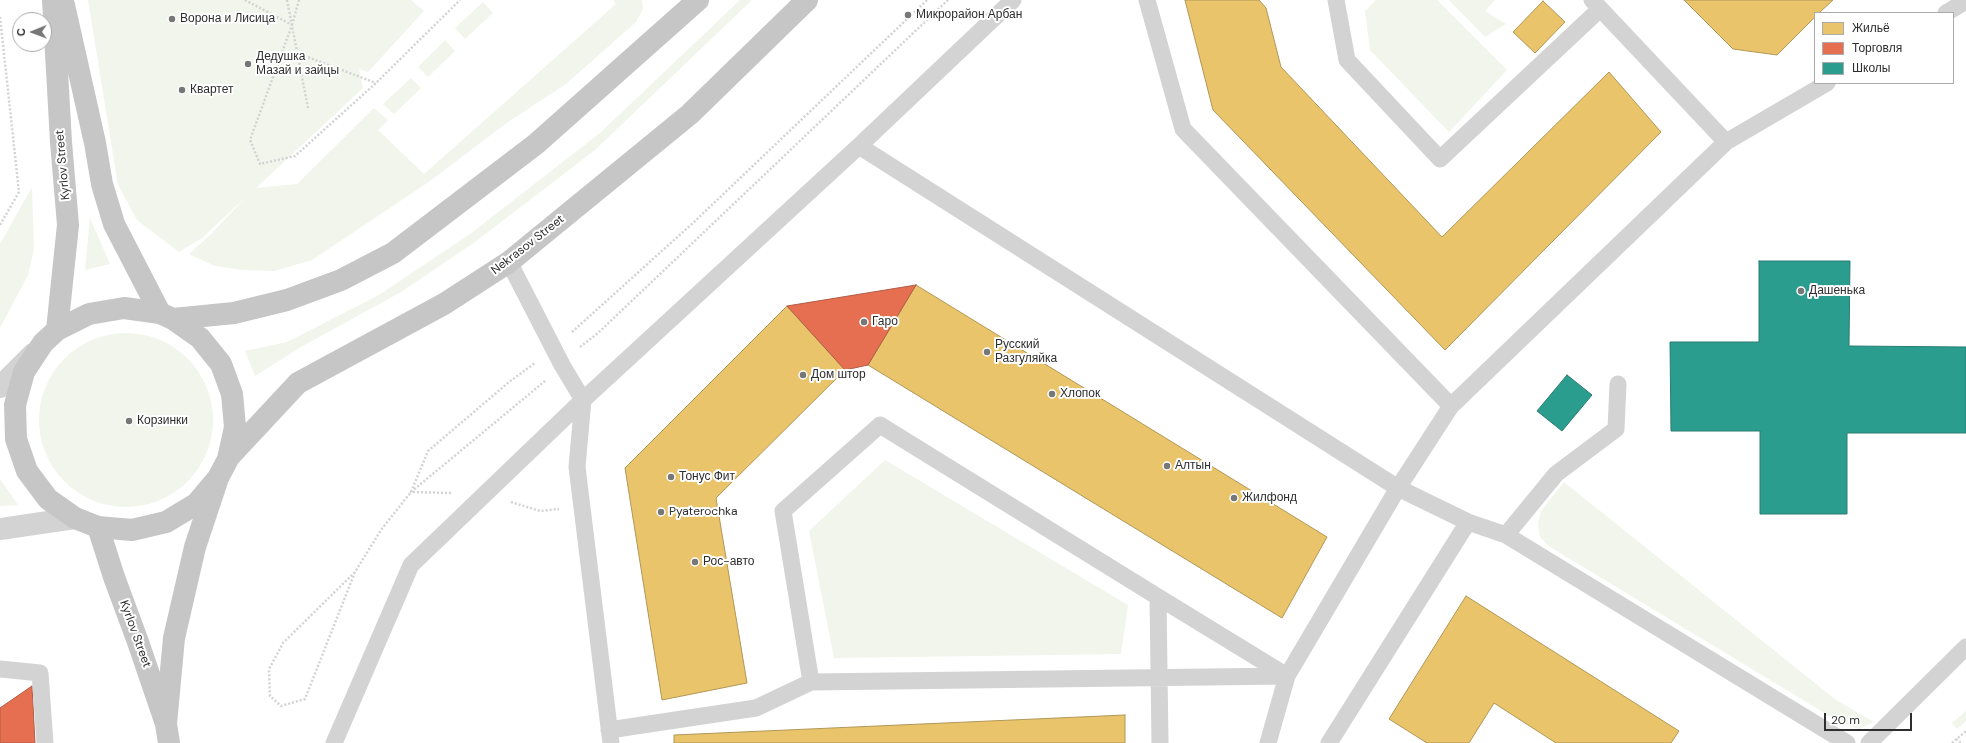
<!DOCTYPE html>
<meta charset="utf-8">
<style>
body{margin:0}
#map{position:relative;width:1966px;height:743px;overflow:hidden;background:#fff;font-family:"DM Sans",sans-serif}
canvas{display:block}
.legend{position:absolute;left:1814px;top:12px;width:140px;height:72px;box-sizing:border-box;background:#fff;border:1px solid #ababab;margin:0;padding:5px 7px;list-style:none;font-size:12px;color:#2e2e2e}
.legend li{display:flex;align-items:center;gap:8px;height:20px}
.legend b{width:20px;border:1px solid #ababab}
.north{position:absolute;left:12px;top:12px;width:40px;height:40px;box-sizing:border-box;background:#fff;border:1px solid #ababab;border-radius:50%;rotate:269deg;font-size:11px;font-weight:700;line-height:16px;text-align:center;color:#2e2e2e}
.north::after{content:'';display:block;margin:auto;width:14px;height:18px;background:#777;clip-path:polygon(50% 0,100% 100%,50% 72%,0 100%)}
.scale{position:absolute;left:1824px;top:713px;width:88px;height:18px;box-sizing:border-box;border:2px solid #2e2e2e;border-top:0;padding-left:5px;font-size:12px;line-height:14px;white-space:nowrap;color:#2e2e2e;-webkit-text-stroke:3px #fff;paint-order:stroke}
</style>
<div id="map">
<canvas width="1966" height="743"></canvas>
<ul class="legend">
<li><b style="height:11px;background:#e9c46a"></b>Жильё</li>
<li><b style="height:11px;background:#e76f51"></b>Торговля</li>
<li><b style="height:11px;background:#2a9d8f"></b>Школы</li>
</ul>
<div class="north">С</div>
<div class="scale">20 m</div>
</div>
<script>
const context = document.querySelector('canvas').getContext('2d');
context.lineJoin = 'round';
function fill(path, color) {
  context.fillStyle = color;
  context.fill(path, 'evenodd');
}
function poly(rows) {
  const path = new Path2D();
  for (const r of rows) {
    if (r.length === 3) {
      path.moveTo(r[0] + r[2], r[1]);
      path.arc(r[0], r[1], r[2], 0, 2 * Math.PI);
      continue;
    }
    path.moveTo(r[0], r[1]);
    for (let i = 2; i < r.length; i += 2) path.lineTo(r[i], r[i + 1]);
  }
  return path;
}
function stroke(path, color, width, dash) {
  context.strokeStyle = color;
  context.lineWidth = width;
  context.lineCap = dash ? 'butt' : 'round';
  context.setLineDash(dash || []);
  context.stroke(path);
}
function label(font, color, halo, rows, align = 'center') {
  context.font = font + ' "DM Sans",sans-serif';
  context.lineWidth = 4;
  context.setLineDash([]);
  context.textBaseline = 'middle';
  context.strokeStyle = halo;
  context.fillStyle = color;
  for (const [text, x, y, turn = 0] of rows) {
    context.save();
    context.translate(x, y);
    context.rotate((+turn || 0) * Math.PI / 180);
    context.textAlign = isNaN(turn) ? turn : align;
    if (halo) context.strokeText(text, 0, 0);
    context.fillText(text, 0, 0);
    context.restore();
  }
}
fill(poly([
 [88,0,411,0,424,11,368,72,359,69,363,88,256,188,297,184,374,108,388,120,378,130,424,174,616,4,613,0,642,0,643,9,636,22,566,84,508,122,430,181,312,260,274,271,243,270,215,266,189,254,210,235,247,196,202,238,179,252,137,220,118,185],
 [740,0,752,0,595,150,475,242,401,292,301,347,255,376,245,351,287,342,379,295,470,234,600,133],
 [1376,0,1437,0,1507,70,1449,132,1370,50,1365,11],
 [1449,0,1495,0,1485,11,1506,24,1485,37],
 [483,2,493,13,465,39,455,28],
 [445,40,455,51,428,77,418,67],
 [411,78,421,88,394,114,383,104],
 [32,187,34,249,28,275,0,328,0,244],
 [90,218,110,264,85,270],
 [126,420,87],
 [885,460,1128,605,1121,654,834,658,809,531],
 [0,479,18,505,0,506],
 [1564,482,1836,700,1874,722,1859,729,1843,724,1550,547,1540,537,1538,523,1541,511],
 [1966,711,1966,721,1957,729,1952,723]
]), '#f1f5eb');
const homes = poly([
 [1185,0,1259,0,1266,8,1281,67,1442,237,1609,72,1661,132,1445,350,1213,110,1185,0],
 [1684,0,1833,0,1819,13,1815,13,1815,17,1777,55,1733,49,1684,0],
 [1543,1,1565,22,1535,53,1513,32,1543,1],
 [916,285,1327,537,1282,618,868,365,916,285],
 [787,306,845,370,716,498,747,683,662,700,625,468,787,306],
 [1466,596,1679,731,1671,743,1556,743,1494,703,1469,743,1427,743,1389,719,1466,596],
 [1125,715,1125,743,674,743,674,735,1125,715]
]);
fill(homes, '#e9c46a');
stroke(homes, '#b19758', 1);
const shops = poly([
 [916,285,868,365,845,370,787,306,916,285],
 [32,686,35,743,0,743,0,708,32,686]
]);
fill(shops, '#e76f51');
stroke(shops, '#b05c46', 1);
const schools = poly([
 [1759,261,1850,261,1849,346,1966,347,1966,433,1847,433,1847,514,1760,514,1760,431,1671,431,1670,342,1759,342,1759,261],
 [1567,375,1592,395,1562,431,1537,411,1567,375]
]);
fill(schools, '#2a9d8f');
stroke(schools, '#2b7c72', 1);
stroke(poly([
 [245,0,292,25,250,140,260,164,295,156,376,83,460,0],
 [287,0,308,108],
 [0,17,19,192,0,225],
 [292,25,299,0],
 [297,53,376,83],
 [572,332,694,222,927,0],
 [580,347,598,333,948,0],
 [451,493,411,492,428,451,509,382,535,363],
 [511,502,540,511,559,509],
 [355,572,283,643,269,669,270,696,281,706,305,699,355,572,381,530,411,492,545,381],
 [1956,739,1961,743],
 [1952,743,1966,731]
]), '#d3d3d3', 2.5, [2, 2]);
stroke(poly([
 [1147,0,1183,129,1451,406],
 [1336,0,1347,60,1440,159,1600,9],
 [1946,13,1966,1],
 [1726,142,1827,83],
 [859,146,1398,488,1468,522,1506,535,1847,743],
 [880,425,1158,597,1287,676,811,682,783,511,880,425],
 [1506,535,1556,474,1616,429,1618,384],
 [1158,597,1160,743],
 [0,669,40,673,45,743],
 [609,730,756,708,811,682],
 [334,743,411,565,583,400,562,365,509,262],
 [611,743,577,467,583,400,859,146,1013,0],
 [1268,743,1287,676,1398,488,1451,406,1726,142,1592,0],
 [1329,743,1468,522],
 [1869,743,1966,647]
]), '#d3d3d3', 17);
stroke(poly([
 [0,387,33,354],
 [0,529,75,518]
]), '#d3d3d3', 22);
stroke(poly([
 [53,0,61,142,68,225,57,330],
 [64,5,95,143,102,184,114,224,160,313],
 [173,319,234,313,287,300,341,280,393,253,536,144,698,0],
 [228,458,298,383,444,304,509,262,690,114,807,0],
 [98,527,114,577,138,642,166,724,169,743],
 [166,724,174,638,195,547,218,478,228,459,235,427,232,394,221,364,200,338,173,319,160,313,124,308,89,314,57,330,43,343,24,372,15,405,16,439,27,471,48,499,75,518,98,527,132,530,166,522,196,504,218,478]
]), '#c6c6c6', 22);
for (const [x, y, r, color] of [
 [908,15,4,"#777"],
 [172,19,4,"#777"],
 [248,64,4,"#777"],
 [182,90,4,"#777"],
 [1801,291,4,"#777"],
 [864,322,4,"#777"],
 [987,352,4,"#777"],
 [803,375,4,"#777"],
 [1052,394,4,"#777"],
 [129,421,4,"#777"],
 [1167,466,4,"#777"],
 [671,477,4,"#777"],
 [1234,498,4,"#777"],
 [661,512,4,"#777"],
 [695,562,4,"#777"]
]) {
  const dot = new Path2D();
  dot.arc(x, y, r, 0, 2 * Math.PI);
  context.fillStyle = color;
  context.fill(dot);
  stroke(dot, '#fff', 1.5);
}
label('12px', '#2e2e2e', '#fff', [
 ["Микрорайон Арбан",916,15],
 ["Ворона и Лисица",180,19],
 ["Дедушка",256,57],
 ["Мазай и зайцы",256,71],
 ["Квартет",190,90],
 ["Дашенька",1809,291],
 ["Гаро",872,322],
 ["Русский",995,345],
 ["Разгуляйка",995,359],
 ["Дом штор",811,375],
 ["Хлопок",1060,394],
 ["Корзинки",137,421],
 ["Алтын",1175,466],
 ["Тонус Фит",679,477],
 ["Жилфонд",1242,498],
 ["Pyaterochka",669,512],
 ["Рос-авто",703,562]
], 'left');
label('12px', '#2e2e2e', '#fff', [
 ["Kyrlov Street",63,165,-95],
 ["Nekrasov Street",528,245,-38],
 ["Kyrlov Street",135,634,70]
]);
</script>
